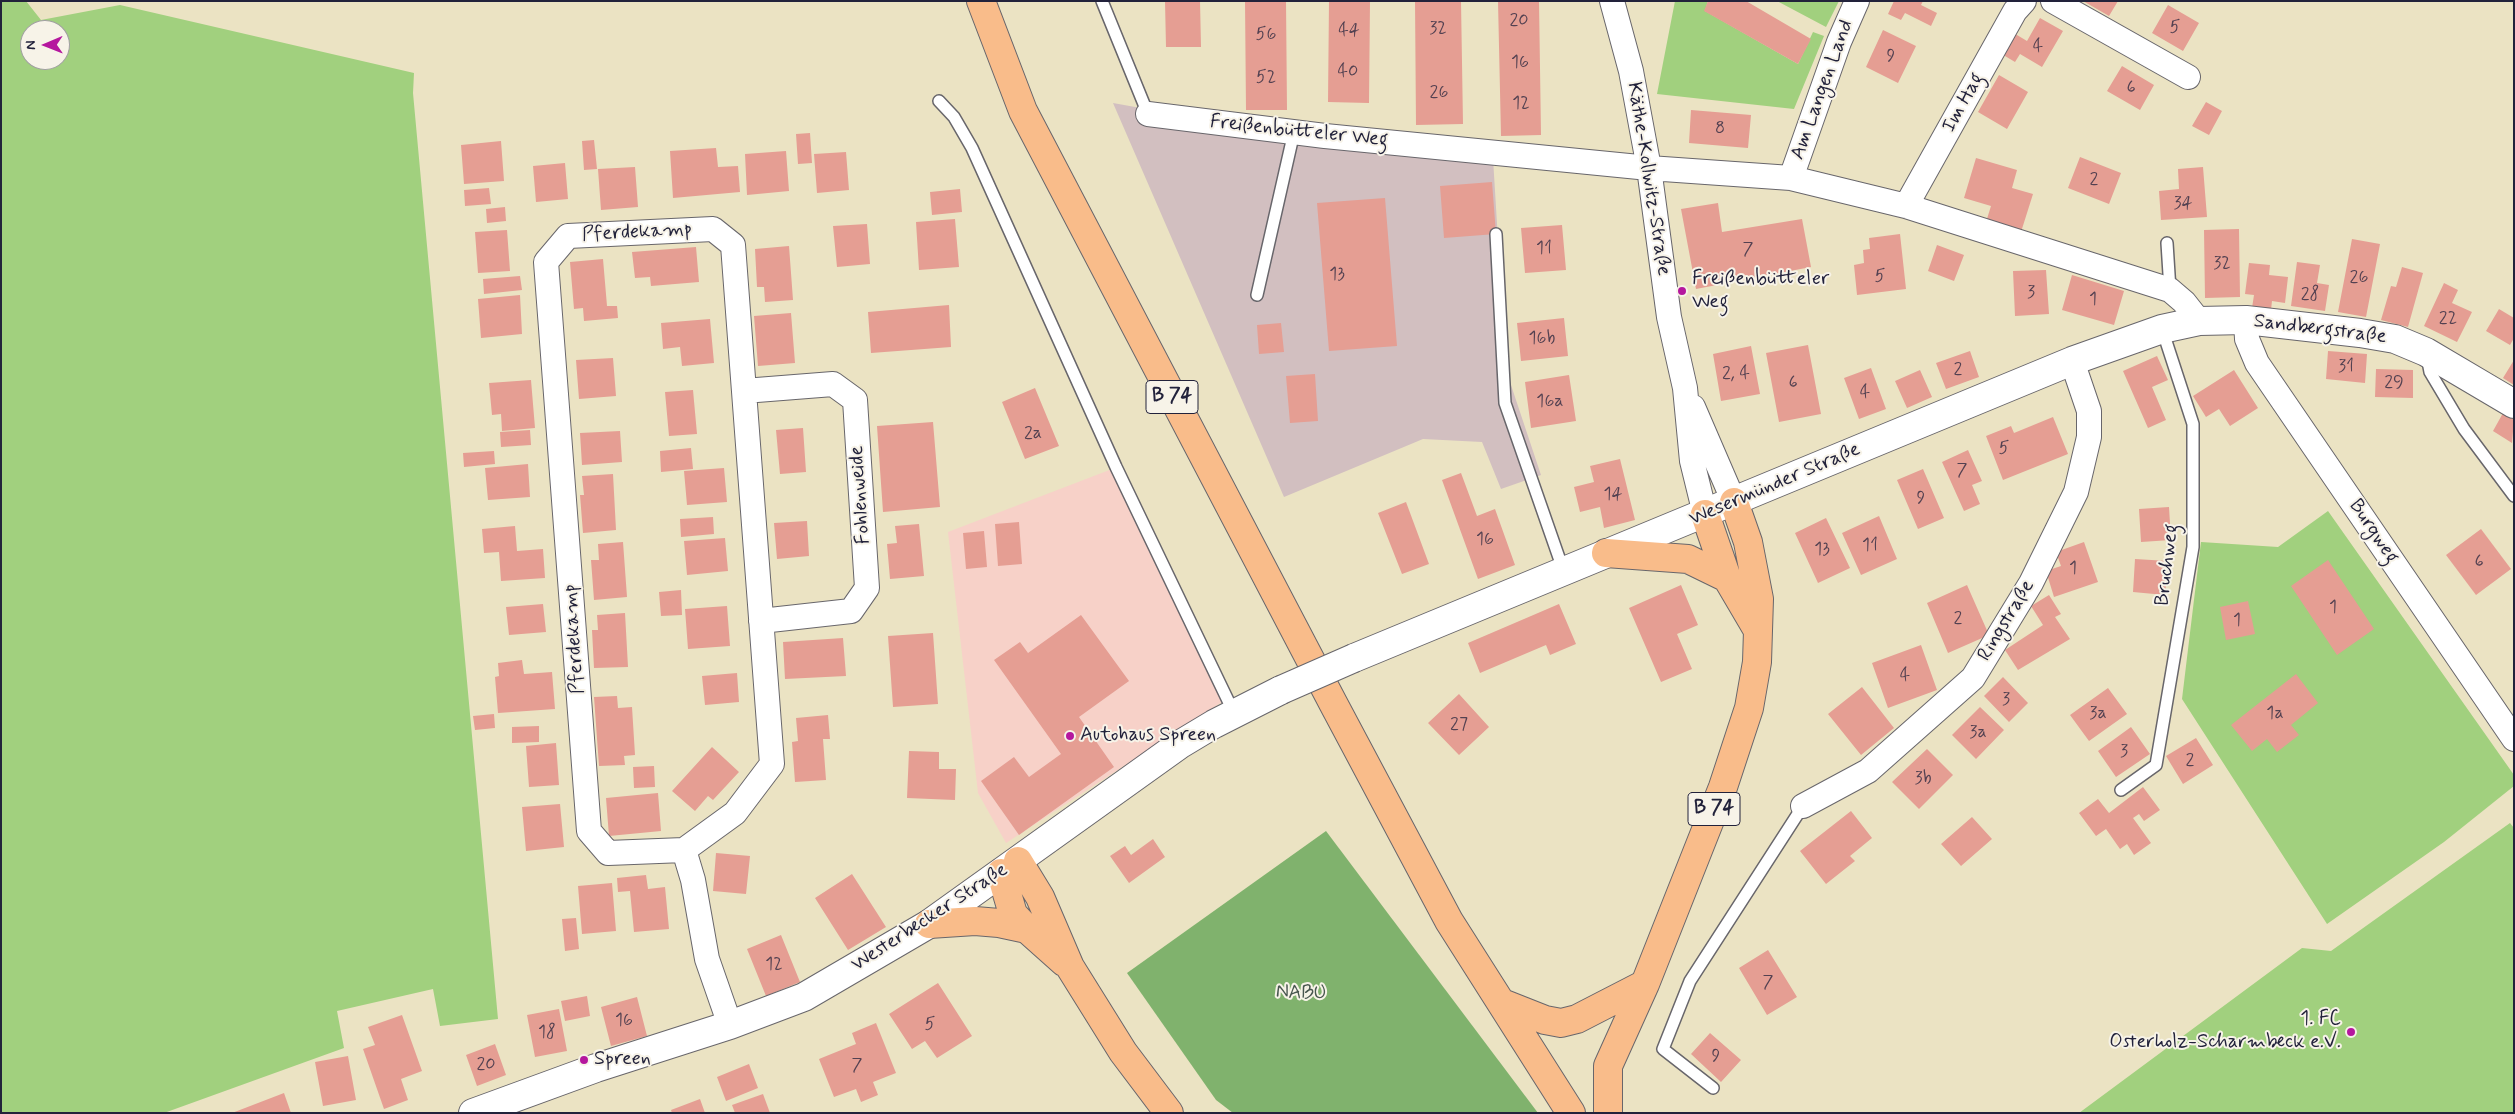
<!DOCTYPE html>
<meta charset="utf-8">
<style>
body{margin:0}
#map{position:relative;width:2515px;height:1114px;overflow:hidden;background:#ebe3c3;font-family:Mynerve,sans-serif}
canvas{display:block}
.frame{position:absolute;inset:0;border:2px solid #22223b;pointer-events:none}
.north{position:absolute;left:20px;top:20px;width:50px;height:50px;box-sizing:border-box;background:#f7f3e8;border:1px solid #a29fa3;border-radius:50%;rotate:269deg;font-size:14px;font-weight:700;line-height:20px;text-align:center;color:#22223b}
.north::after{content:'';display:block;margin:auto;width:18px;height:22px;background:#b5179e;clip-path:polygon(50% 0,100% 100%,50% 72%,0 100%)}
</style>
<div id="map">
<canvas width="2515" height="1114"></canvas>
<div class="frame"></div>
<div class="north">N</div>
</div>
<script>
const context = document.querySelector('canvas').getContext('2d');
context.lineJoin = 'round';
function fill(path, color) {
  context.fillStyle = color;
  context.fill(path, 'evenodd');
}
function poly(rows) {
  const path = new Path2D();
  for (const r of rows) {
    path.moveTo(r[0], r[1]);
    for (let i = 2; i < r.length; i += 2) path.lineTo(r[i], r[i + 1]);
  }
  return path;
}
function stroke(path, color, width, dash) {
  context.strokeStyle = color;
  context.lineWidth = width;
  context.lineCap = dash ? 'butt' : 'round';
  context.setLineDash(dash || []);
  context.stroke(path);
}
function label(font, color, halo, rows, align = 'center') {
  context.font = font + ' Mynerve,sans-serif';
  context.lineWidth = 4;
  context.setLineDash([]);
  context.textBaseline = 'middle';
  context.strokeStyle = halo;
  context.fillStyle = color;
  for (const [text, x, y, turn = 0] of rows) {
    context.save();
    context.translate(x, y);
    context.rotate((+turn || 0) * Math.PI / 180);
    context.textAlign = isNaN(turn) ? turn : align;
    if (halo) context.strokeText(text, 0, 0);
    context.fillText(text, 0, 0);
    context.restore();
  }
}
fill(poly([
 [1112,469,1222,702,1006,843,978,793,948,532]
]), '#f7d1c8');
fill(poly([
 [1113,103,1406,156,1492,142,1506,370,1541,475,1501,489,1482,442,1423,439,1284,497]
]), '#d2bfc0');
fill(poly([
 [1,1,26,1,41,20,120,5,414,73,413,93,498,1019,440,1026,433,989,337,1011,344,1048,164,1113,1,1113],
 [30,30,60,30,60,60,30,60],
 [1675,1,1708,1,1705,11,1798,64,1813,32,1824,36,1794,109,1657,94],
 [1777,1,1839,1,1826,27],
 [2328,511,2514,775,2514,786,2444,842,2327,924,2182,699,2201,542,2278,547],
 [2510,823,2514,828,2514,1113,2079,1113,2302,948,2331,951]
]), '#a1d07e');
fill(poly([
 [1326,831,1538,1113,1233,1113,1216,1100,1127,973]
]), '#80b26d');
fill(poly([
 [1165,1,1200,1,1201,47,1166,47],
 [1245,1,1286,1,1287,110,1246,110],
 [1329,1,1370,1,1369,103,1328,102],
 [1415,1,1461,1,1463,124,1416,125],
 [1498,1,1539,1,1541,135,1501,136],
 [1708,1,1746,1,1811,39,1798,64,1704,11],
 [1894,1,1923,1,1921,5,1937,13,1931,26,1905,13,1901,20,1888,14],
 [2083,1,2118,1,2109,16],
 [2168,5,2199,23,2183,51,2152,33],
 [2040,18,2063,31,2042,67,2020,54,2015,62,2000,53,2012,32,2027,41],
 [1883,30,1916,46,1898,83,1866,67],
 [2122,66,2154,85,2140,110,2107,91],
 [1999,75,2028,92,2007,129,1978,112],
 [2206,102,2222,111,2209,135,2192,126],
 [1691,110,1751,115,1748,148,1689,143],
 [810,133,812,163,798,164,796,134],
 [594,140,597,169,584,170,582,141],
 [501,141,504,181,464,184,461,145],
 [716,148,718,167,738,166,740,192,673,198,670,151],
 [786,151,789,191,747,195,745,154],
 [846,152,849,190,817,193,814,154],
 [2080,157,2121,173,2109,204,2068,188],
 [1976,158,2017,170,2012,188,2033,194,2021,232,1986,222,1991,206,1964,198],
 [565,163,568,199,536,202,533,166],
 [635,167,638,207,601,210,598,169],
 [2203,167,2207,217,2161,220,2159,191,2179,189,2178,169],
 [1492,182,1496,234,1444,238,1440,186],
 [489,188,491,204,465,206,464,190],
 [960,189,962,212,932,215,930,192],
 [1385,198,1397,346,1329,351,1317,203],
 [1718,203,1722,232,1802,219,1811,267,1696,289,1681,209],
 [505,207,506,221,487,223,486,209],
 [955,219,959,267,919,270,916,222],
 [867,224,870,264,837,267,833,226],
 [1562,225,1566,270,1525,273,1521,228],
 [2239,229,2240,297,2205,298,2204,230],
 [507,230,510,271,478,273,475,232],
 [1900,234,1906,289,1857,295,1854,265,1864,263,1863,250,1870,249,1869,238],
 [2352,239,2380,244,2366,317,2338,312],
 [1937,245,1964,255,1954,281,1928,271],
 [789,246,793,300,765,302,764,287,757,287,755,249],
 [696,247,699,282,651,286,650,277,635,278,632,252],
 [603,259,607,306,617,306,618,318,584,321,583,308,574,309,570,262],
 [2297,262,2320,265,2317,283,2329,285,2325,311,2291,306],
 [2249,263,2270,265,2269,275,2288,277,2285,303,2272,301,2271,310,2252,308,2254,295,2245,294],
 [2402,267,2423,273,2408,327,2381,320,2391,286,2396,287],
 [2046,270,2049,314,2015,316,2013,271],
 [2072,275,2124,291,2114,325,2062,310],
 [520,276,522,290,484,294,483,279],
 [2444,283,2458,290,2452,303,2472,312,2457,342,2424,326],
 [520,295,522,334,481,338,478,299],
 [949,305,951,347,871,353,868,312],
 [2499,309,2514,318,2514,338,2510,345,2486,331],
 [791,313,795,363,758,366,754,316],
 [1564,318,1568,356,1521,361,1517,323],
 [710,319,714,363,682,366,680,347,663,349,661,323],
 [1281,323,1284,352,1259,354,1257,325],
 [1808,345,1821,414,1779,422,1766,353],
 [1751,346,1760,394,1721,401,1713,354],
 [1970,351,1979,377,1946,389,1936,363],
 [2328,351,2367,354,2365,383,2326,379],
 [2157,356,2168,380,2152,387,2166,420,2148,428,2123,371],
 [613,358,616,396,579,399,576,360],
 [2514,360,2514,385,2503,378],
 [1871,368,1886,409,1859,419,1844,378],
 [2376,369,2413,370,2413,398,2375,397],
 [1920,370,1932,397,1907,408,1895,381],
 [2234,370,2258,408,2230,426,2219,409,2206,417,2193,396],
 [1315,374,1318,421,1290,423,1286,376],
 [1569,375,1576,421,1531,428,1525,382],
 [531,380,535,428,502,431,501,414,492,415,489,383],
 [1035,388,1059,446,1025,459,1002,402],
 [693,390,697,434,669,436,665,392],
 [2503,413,2514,420,2512,443,2493,431],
 [2053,417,2068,454,2003,480,1986,436,2011,426,2014,433],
 [933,422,940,507,883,512,877,426],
 [803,428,806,472,780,474,776,430],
 [530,430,531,445,501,447,500,432],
 [620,431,622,462,582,465,580,433],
 [691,448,693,469,661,472,660,451],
 [1968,450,1982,481,1972,485,1980,504,1964,511,1942,462],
 [494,451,495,464,464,467,463,453],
 [1620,459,1635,520,1604,528,1600,507,1580,512,1574,487,1594,482,1590,466],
 [528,464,530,497,488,500,485,468],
 [724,468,727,502,687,505,684,471],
 [1923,469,1944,518,1918,529,1897,480],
 [1461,473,1477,516,1495,509,1515,565,1478,579,1442,480],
 [613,474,616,530,583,533,580,495,584,495,582,476],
 [1406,502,1429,564,1402,574,1378,513],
 [2169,507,2171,540,2141,542,2139,509],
 [1879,516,1897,559,1861,575,1842,533],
 [713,517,714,534,681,537,680,519],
 [1826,518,1850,568,1818,583,1795,533],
 [807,521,809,556,777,559,774,523],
 [1019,522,1022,564,998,566,995,524],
 [919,524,924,576,890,579,887,544,897,543,895,526],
 [515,526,517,551,543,549,545,578,501,581,499,552,484,553,482,529],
 [2481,529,2511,569,2476,595,2446,555],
 [984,531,987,567,966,569,963,533],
 [725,538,728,571,687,575,684,541],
 [623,542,627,597,594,600,591,560,599,560,598,544],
 [2084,542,2098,582,2054,597,2046,571,2061,566,2056,552],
 [2135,559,2168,561,2165,595,2133,592],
 [2328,560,2374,629,2337,655,2291,586],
 [1681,585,1698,625,1677,634,1692,669,1661,682,1629,608],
 [1967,585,1989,635,1948,653,1927,603],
 [681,590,682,615,661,616,659,592],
 [2049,595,2061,614,2055,617,2070,639,2018,670,2005,650,2043,625,2031,606],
 [2248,601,2255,634,2226,640,2220,607],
 [543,604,546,632,509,635,506,607],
 [1559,604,1576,644,1550,655,1546,645,1480,673,1468,643],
 [727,606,730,646,688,649,685,609],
 [625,613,628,667,594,668,592,630,598,630,597,615],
 [1081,615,1129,681,1079,717,1114,767,1019,835,981,781,1014,757,1029,777,1061,754,994,660,1020,642,1028,653],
 [933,633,938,704,893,707,888,636],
 [843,638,846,676,785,679,783,642],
 [1921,645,1937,690,1888,708,1872,663],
 [522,660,524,674,552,672,555,709,498,713,495,677,499,676,498,663],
 [737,673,739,702,705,705,702,676],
 [2296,674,2318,703,2291,725,2299,735,2277,752,2267,739,2252,751,2231,725],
 [2003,677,2028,703,2009,722,1984,696],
 [1862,687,1894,728,1861,755,1828,714],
 [2108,688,2127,714,2089,741,2070,715],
 [1459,694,1489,727,1459,755,1428,723],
 [617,696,618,708,632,707,635,755,624,756,625,765,599,766,594,697],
 [1980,707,2004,730,1976,759,1952,735],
 [494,714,495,728,475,730,473,716],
 [828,715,830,739,823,739,826,780,795,782,792,742,798,741,796,718],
 [539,726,539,742,512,743,512,727],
 [2131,727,2150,754,2116,777,2098,751],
 [2196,738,2213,765,2183,784,2166,756],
 [556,743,559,785,529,787,526,746],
 [712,747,739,772,713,800,708,796,695,811,672,791],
 [1927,749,1953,775,1919,809,1892,782],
 [909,751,939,752,939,769,956,769,955,800,907,798],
 [654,766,655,787,634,788,633,767],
 [2143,787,2160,810,2144,821,2139,814,2133,818,2151,843,2134,855,2127,844,2120,849,2106,829,2096,836,2079,813,2098,799,2109,813],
 [658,793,661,831,609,836,606,798],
 [560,804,564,847,526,851,522,807],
 [1851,811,1872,838,1850,856,1855,861,1826,884,1800,851],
 [1972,817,1992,839,1961,866,1941,844],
 [1153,839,1165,857,1129,883,1110,856,1125,846,1131,855],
 [716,853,750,856,746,894,713,891],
 [852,874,886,927,848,950,815,898],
 [646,875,648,889,665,887,669,929,634,932,630,891,618,892,617,878],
 [612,883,616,931,582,934,578,886],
 [576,918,579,949,565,951,562,919],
 [781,935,800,982,766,996,747,949],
 [1768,950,1797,997,1767,1015,1739,968],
 [938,983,972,1036,937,1058,925,1041,912,1049,889,1014],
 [587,996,590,1016,565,1021,561,1001],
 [637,997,647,1036,611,1046,601,1007],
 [559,1009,567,1051,535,1057,527,1015],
 [402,1015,422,1071,401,1079,408,1100,384,1109,363,1049,375,1045,368,1027],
 [876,1023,896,1073,873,1082,878,1095,861,1102,856,1089,834,1097,819,1059,856,1044,852,1033],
 [1710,1033,1741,1060,1721,1082,1691,1054],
 [495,1044,506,1075,477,1086,466,1055],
 [348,1056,356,1100,323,1106,315,1062],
 [749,1064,758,1088,726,1101,717,1077],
 [284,1093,291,1113,232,1113],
 [763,1094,770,1113,735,1113,732,1105],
 [700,1099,705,1113,672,1113,671,1110]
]), '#e59e93');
const service = poly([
 [1102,1,1148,114],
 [939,101,954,117,972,148,1116,467,1234,713],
 [1496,234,1505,403,1564,572],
 [2167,243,2170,290],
 [1257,295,1294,132],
 [2427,356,2430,372,2464,429,2514,496],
 [2121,790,2156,765,2193,547,2193,424,2162,329],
 [1713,1088,1663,1049,1690,981,1803,806]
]);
const minor = poly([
 [1612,1,1631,71,1649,168,1669,317,1685,388,1692,461,1705,514],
 [2053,1,2188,77],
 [1148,114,1325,136,1649,168,1791,178,1906,206,2170,290,2184,302,2199,321],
 [1791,178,1839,42,1857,1],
 [1906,206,2015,11,2024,1],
 [2246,320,2247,339,2257,363,2514,739],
 [744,391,833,384,855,400,867,588,851,611,761,621],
 [1693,407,1734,502],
 [1803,806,1868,771,1973,678,2031,583,2076,492,2089,437,2089,411,2072,361],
 [684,850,735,813,772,764,733,245,713,229,568,236,546,262,589,831,608,853,684,850,693,880,707,959,730,1025]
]);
const tertiary = poly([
 [1354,658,2072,361,2162,329,2199,321,2246,320,2360,333,2395,339,2426,352,2514,404],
 [473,1113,596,1068,730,1025,804,997,929,924,1179,745,1214,724,1281,690]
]);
const primary = poly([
 [981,1,1023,111,1333,703,1449,921,1571,1113],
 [1705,514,1727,578,1757,629],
 [1606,553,1688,559,1727,578],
 [1018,861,1040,897,1070,967,1123,1052,1169,1113],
 [1001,873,1013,914,1027,929],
 [929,924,975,921,999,923,1027,929,1064,962],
 [1502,1003,1545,1020,1561,1023,1577,1019,1645,984],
 [1608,1113,1608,1066,1645,984,1723,787,1749,708,1757,662,1759,599,1748,542,1734,502]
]);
stroke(service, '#68666b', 14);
stroke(minor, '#68666b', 26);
stroke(tertiary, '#68666b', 30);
stroke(primary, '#68666b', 30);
stroke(service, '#fff', 11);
stroke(minor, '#fff', 24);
stroke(tertiary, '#fff', 28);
stroke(primary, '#f9bc8a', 28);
const tertiaryBridge = poly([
 [1281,690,1354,658]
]);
stroke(tertiaryBridge, '#68666b', 30, []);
stroke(tertiaryBridge, '#fff', 28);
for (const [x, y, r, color] of [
 [1682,291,5,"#b5179e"],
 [1070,736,5,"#b5179e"],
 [2351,1032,5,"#b5179e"],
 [584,1060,5,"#b5179e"]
]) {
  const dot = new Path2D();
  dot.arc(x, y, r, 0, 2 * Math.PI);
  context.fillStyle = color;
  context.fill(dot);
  stroke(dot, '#f7f3e8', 2);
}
label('18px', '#534151', null, [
 ["20",1519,21],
 ["5",2175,28],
 ["32",1438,29],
 ["44",1349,31],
 ["56",1266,35],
 ["4",2038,47],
 ["9",1891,57],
 ["16",1520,63],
 ["40",1348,72],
 ["52",1266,78],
 ["6",2131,88],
 ["26",1439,93],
 ["12",1521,104],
 ["8",1720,129],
 ["2",2094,180],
 ["34",2183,204],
 ["11",1544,249],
 ["7",1748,250],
 ["32",2222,264],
 ["13",1337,275],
 ["5",1880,277],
 ["26",2359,278],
 ["3",2031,293],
 ["28",2310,295],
 ["1",2093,300],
 ["22",2448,319],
 ["16b",1542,339],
 ["31",2346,367],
 ["2",1958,370],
 ["2, 4",1736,374],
 ["6",1793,383],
 ["29",2394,383],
 ["4",1865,393],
 ["16a",1550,402],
 ["2a",1033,434],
 ["5",2004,449],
 ["7",1962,471],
 ["14",1613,495],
 ["9",1921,499],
 ["16",1485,540],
 ["11",1870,546],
 ["13",1822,550],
 ["6",2479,562],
 ["1",2073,569],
 ["1",2333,608],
 ["2",1958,619],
 ["1",2237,621],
 ["4",1905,676],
 ["3",2006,700],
 ["3a",2098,714],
 ["1a",2275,714],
 ["27",1459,725],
 ["3a",1978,733],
 ["3",2124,752],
 ["2",2190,761],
 ["3b",1923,779],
 ["12",774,965],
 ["7",1768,983],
 ["16",624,1021],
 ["5",930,1025],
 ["18",547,1033],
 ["9",1716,1057],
 ["20",486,1065],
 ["7",857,1066]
]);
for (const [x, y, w] of [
 [1172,397,52],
 [1714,809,52]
]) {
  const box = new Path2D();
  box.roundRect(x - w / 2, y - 16.5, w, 33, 4);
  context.fillStyle = '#f7f3e8';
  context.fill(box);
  stroke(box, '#22223b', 1);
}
label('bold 19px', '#22223b', null, [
 ["B 74",1172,397],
 ["B 74",1714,809]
]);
label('20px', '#22223b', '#f7f3e8', [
 ["Am Langen Land",1823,90,-70],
 ["Im Hag",1964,103,-61],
 ["Freißenbütteler Weg",1299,132,6],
 ["Käthe-Kollwitz-Straße",1648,179,81],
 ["Pferdekamp",637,233,-3],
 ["Sandbergstraße",2320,330,7],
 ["Wesermünder Straße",1775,485,-23],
 ["Fohlenweide",861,495,-94],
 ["Burgweg",2373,532,56],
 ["Bruchweg",2168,565,-83],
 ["Ringstraße",2007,621,-59],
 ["Pferdekamp",575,639,-94],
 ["Westerbecker Straße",930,918,-33]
]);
label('20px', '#22223b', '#f7f3e8', [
 ["Freißenbütteler",1692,280],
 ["Weg",1692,303],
 ["Autohaus Spreen",1080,736],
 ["1. FC",2341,1020,"right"],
 ["Osterholz-Scharmbeck e.V.",2341,1043,"right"],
 ["Spreen",594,1060]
], 'left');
label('20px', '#48564f', '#f7f3e8', [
 ["NABU",1301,994]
]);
</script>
